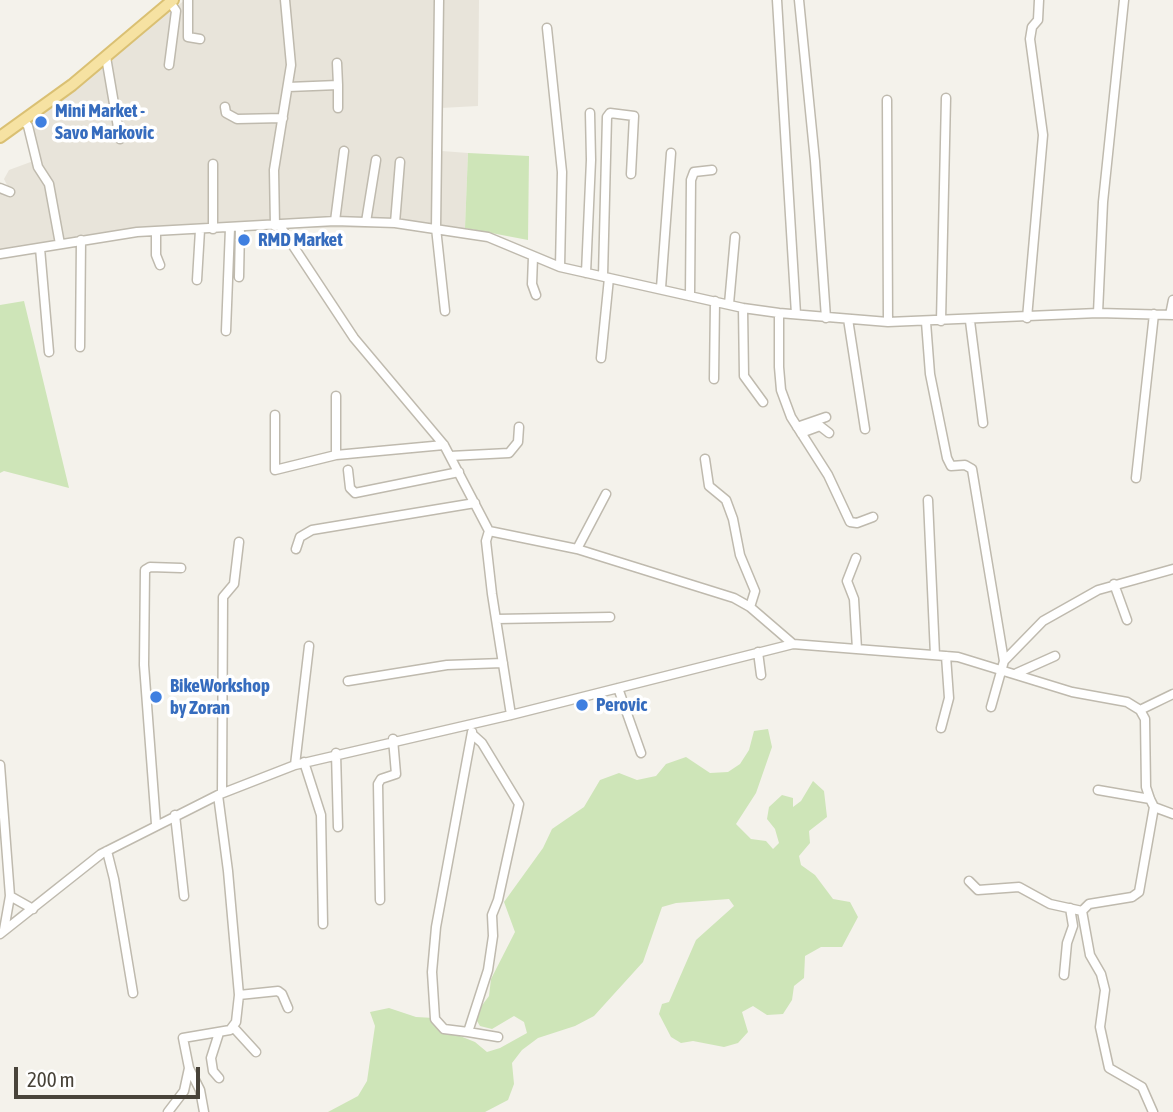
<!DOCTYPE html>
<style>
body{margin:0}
#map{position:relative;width:1173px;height:1112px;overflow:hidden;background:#f4f2eb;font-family:"Asap Condensed",sans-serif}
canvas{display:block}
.scale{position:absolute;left:14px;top:1067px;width:186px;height:32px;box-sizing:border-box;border:4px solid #484339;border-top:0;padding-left:9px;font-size:21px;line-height:24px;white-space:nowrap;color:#484339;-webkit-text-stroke:5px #fff;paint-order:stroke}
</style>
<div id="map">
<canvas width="1173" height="1112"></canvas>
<div class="scale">200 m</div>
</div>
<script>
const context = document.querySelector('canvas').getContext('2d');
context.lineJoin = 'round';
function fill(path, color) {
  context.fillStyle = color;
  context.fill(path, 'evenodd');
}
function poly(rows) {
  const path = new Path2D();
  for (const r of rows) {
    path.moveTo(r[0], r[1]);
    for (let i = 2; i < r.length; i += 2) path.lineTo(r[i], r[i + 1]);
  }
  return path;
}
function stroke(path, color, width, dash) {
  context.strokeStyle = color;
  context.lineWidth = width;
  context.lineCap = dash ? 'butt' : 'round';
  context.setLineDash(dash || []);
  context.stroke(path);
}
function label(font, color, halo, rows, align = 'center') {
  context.font = font + ' "Asap Condensed",sans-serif';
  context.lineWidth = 7;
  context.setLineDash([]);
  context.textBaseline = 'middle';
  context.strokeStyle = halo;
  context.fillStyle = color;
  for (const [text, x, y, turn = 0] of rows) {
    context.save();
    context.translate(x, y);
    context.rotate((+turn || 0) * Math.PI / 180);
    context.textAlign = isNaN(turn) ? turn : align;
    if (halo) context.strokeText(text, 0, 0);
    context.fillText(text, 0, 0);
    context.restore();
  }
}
fill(poly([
 [185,0,479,0,478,106,441,108,442,151,468,153,465,228,240,228,81,240,0,253,0,188,10,191,4,179,9,170,36,160,28,118]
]), '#e8e4da');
fill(poly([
 [468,153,529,156,528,240,465,228],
 [24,301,69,488,4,471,0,473,0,305],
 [768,729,772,747,756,793,736,824,751,839,766,841,773,849,779,843,775,829,767,819,769,807,782,795,793,798,793,807,801,801,813,781,824,791,827,817,809,831,810,843,799,856,801,865,815,875,833,899,850,902,858,917,842,947,821,947,805,956,804,978,794,986,792,1000,783,1014,767,1015,753,1006,742,1012,748,1032,738,1043,724,1047,693,1041,681,1043,671,1037,659,1014,662,1004,669,1002,696,940,734,906,729,899,676,903,662,907,643,962,594,1016,575,1026,538,1038,522,1050,512,1063,514,1084,508,1100,485,1112,328,1112,358,1096,367,1081,375,1026,370,1012,389,1008,416,1017,434,1018,445,1030,475,1042,487,1052,500,1048,527,1033,524,1022,514,1016,492,1029,480,1026,474,1016,489,996,491,979,515,932,504,902,543,848,552,829,584,807,600,780,619,773,637,780,656,776,666,764,686,757,710,773,728,772,740,764,749,750,754,731]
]), '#cee5b8');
const minor = poly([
 [188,0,188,37,200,39],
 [439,0,436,228,445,311],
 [777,0,796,314],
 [799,0,815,161,826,318],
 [547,28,562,172,560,267],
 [106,57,120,139],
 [337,63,338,85],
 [169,65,176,11,170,2],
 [288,87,338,85,338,108],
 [887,100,888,322],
 [225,107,226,113,237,119,283,118],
 [24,121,28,126,38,167,49,184,60,244],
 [0,188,10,192],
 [335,221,344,151],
 [366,222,376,160],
 [395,223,400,162],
 [275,226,274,170,291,65,285,0],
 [280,226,354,338,444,445,489,531,577,549,734,598,750,607,793,644,958,657,1072,692,1127,702,1140,710,1145,719,1146,787,1150,799,1154,807,1173,814],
 [213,229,213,164],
 [156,232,156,255,160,265],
 [40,248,49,352],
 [0,254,137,232,335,221,395,223,488,237,560,267,743,308,779,313,888,322,1098,313,1173,315],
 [533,257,532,284,536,295],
 [586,273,591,160,590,113],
 [603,276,607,117,610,113,634,116,631,174],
 [239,277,240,228],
 [197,280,200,230],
 [661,288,671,153],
 [690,295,691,180,694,172,712,170],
 [729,304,735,237],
 [743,308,744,376,763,402],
 [779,313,779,367,781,390,791,417,828,475,850,522,857,523,873,517],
 [1098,313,1103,202,1124,0],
 [1170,315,1173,300],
 [1027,318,1043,135,1030,39,1032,27,1038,20,1039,0],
 [848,319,865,429],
 [941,321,946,98],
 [970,321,983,423],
 [926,322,930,374,947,458,951,466,965,465,972,469,1004,661],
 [226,331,230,228],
 [80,347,81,240],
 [601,358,609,278],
 [714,379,715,301],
 [275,415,275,470,336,455,444,445],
 [797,427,826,417],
 [801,433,820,426,829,433],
 [336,455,336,396],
 [450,456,509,453,518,442,519,427],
 [705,459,709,486,726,500,733,519,740,555,755,591,750,607],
 [348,470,350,488,355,493,459,472],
 [1136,478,1154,314],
 [928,500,935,655],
 [489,531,486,541,492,594,511,715],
 [296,549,300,537,312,530,475,503],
 [577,549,606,494],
 [856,558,847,581,854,599,857,649],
 [1114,584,1127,620],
 [496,619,610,617],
 [758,652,761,675],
 [1017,673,1055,656],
 [348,681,447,665,503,663],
 [618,688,641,753],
 [991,707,1004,661,1043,621,1098,590,1173,569],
 [1140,710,1173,694],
 [941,728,949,698,946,656],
 [472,734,482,743,519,804,498,900,492,915,493,936,488,970,468,1032,498,1037],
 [336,753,338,827],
 [304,762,321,815,323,924],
 [0,765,10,896,4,930],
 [295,765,309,646],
 [1098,790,1150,799],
 [222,793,223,597,234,584,239,542],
 [175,815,184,896],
 [156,824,144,665,145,570,150,567,181,568],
 [107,851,114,879,133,993],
 [969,881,978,890,1019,887,1050,904,1082,911],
 [10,896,33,909],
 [380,900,378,784,381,779,396,774,393,739],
 [0,934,101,854,218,795,295,765,511,715,793,644],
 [1064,975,1067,943,1073,926,1070,908],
 [239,995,278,991,282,994,288,1008],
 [234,1028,256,1052],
 [468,1032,444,1029,435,1019,432,972,436,927,472,732],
 [219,1033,211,1058,213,1071,219,1078],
 [189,1068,200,1090,204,1112],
 [168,1112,184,1091,189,1068,183,1038,230,1030,236,1022,239,995,228,871,218,795],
 [1153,1112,1142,1087,1109,1068,1100,1027,1105,990,1101,974,1090,955,1082,911,1089,904,1132,897,1139,892,1154,807]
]);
const major = poly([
 [0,137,72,85,173,0]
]);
stroke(minor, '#bfbaae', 11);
stroke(major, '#dac073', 14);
stroke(minor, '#fff', 8);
stroke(major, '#f6e2a2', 10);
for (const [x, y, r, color] of [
 [41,122,7,"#3f7fe0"],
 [244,240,7,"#3f7fe0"],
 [156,697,7,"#3f7fe0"],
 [582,705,7,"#3f7fe0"]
]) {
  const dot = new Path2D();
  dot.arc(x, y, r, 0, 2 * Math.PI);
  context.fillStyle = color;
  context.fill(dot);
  stroke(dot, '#fff', 2.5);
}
label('bold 19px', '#366cbe', '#fff', [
 ["Mini Market -",55,111],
 ["Savo Markovic",55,133],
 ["RMD Market",258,240],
 ["BikeWorkshop",170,686],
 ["by Zoran",170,708],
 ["Perovic",596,705]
], 'left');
</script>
